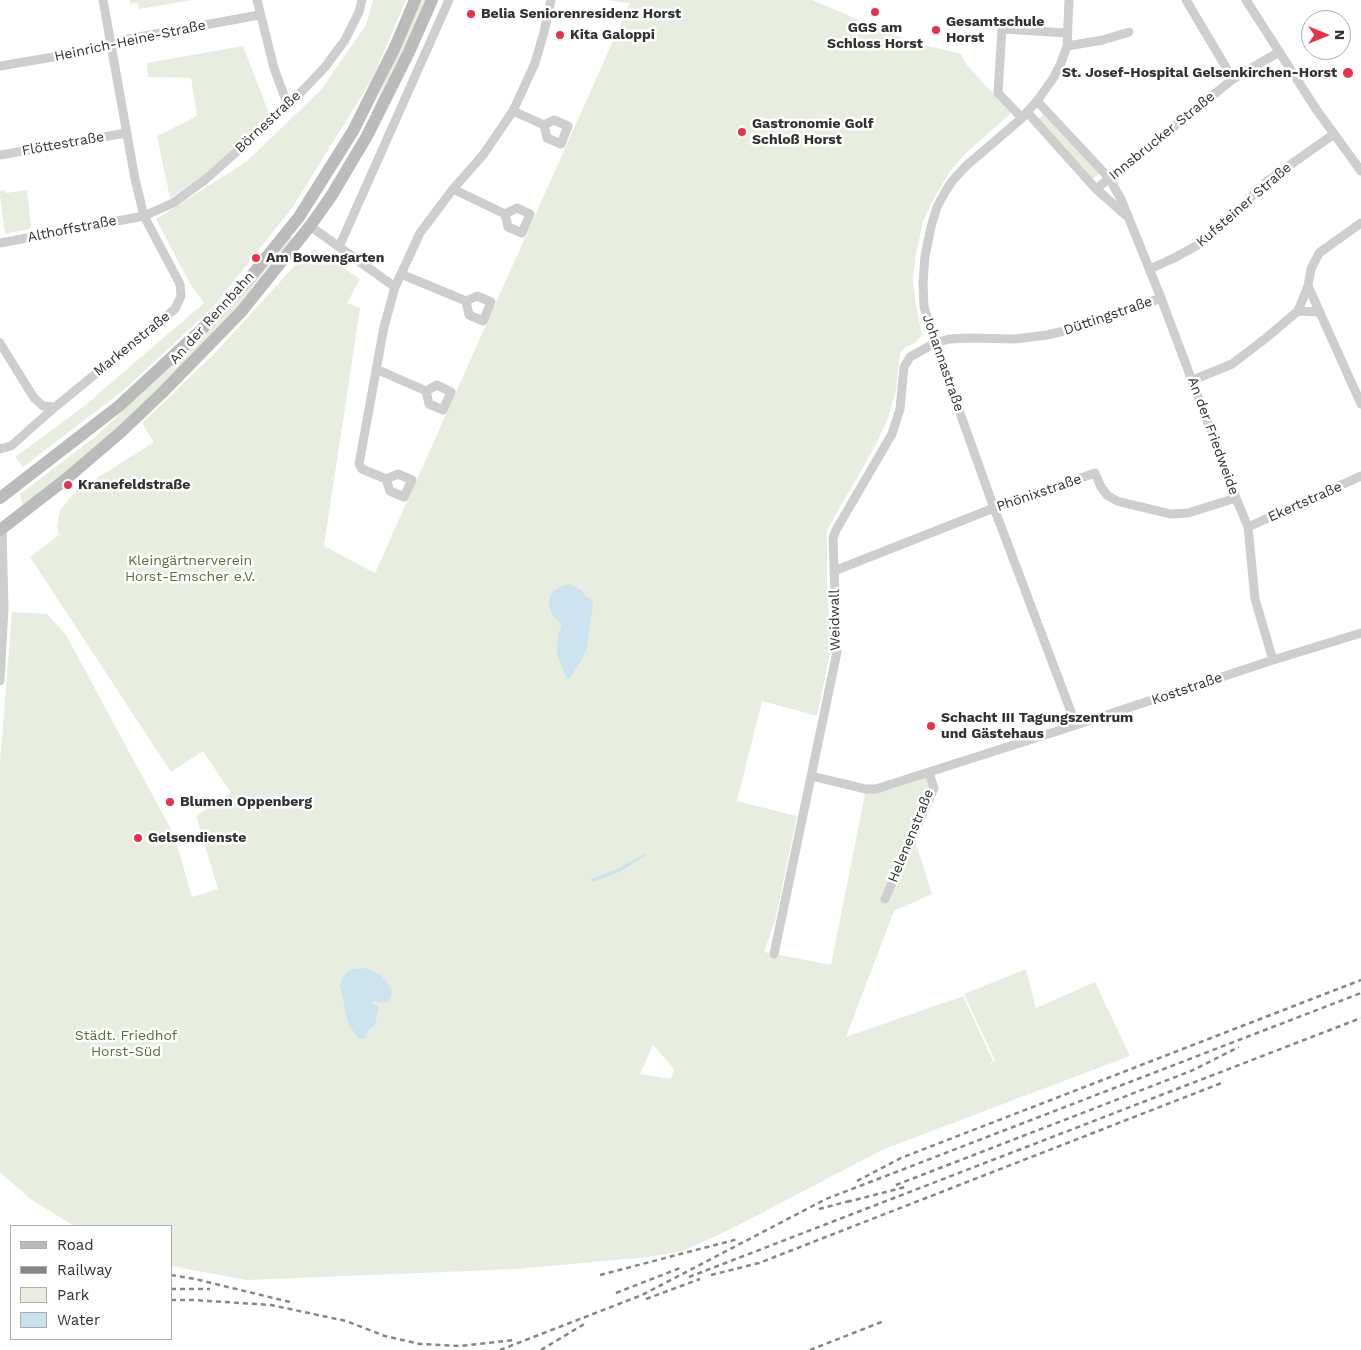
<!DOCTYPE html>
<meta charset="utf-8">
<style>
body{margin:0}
#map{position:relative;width:1361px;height:1350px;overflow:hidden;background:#fff;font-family:"Work Sans",sans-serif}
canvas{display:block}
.legend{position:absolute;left:10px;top:1225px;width:162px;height:115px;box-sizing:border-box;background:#fff;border:1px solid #adadad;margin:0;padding:6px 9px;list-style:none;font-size:15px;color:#313131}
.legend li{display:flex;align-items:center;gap:10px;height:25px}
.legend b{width:25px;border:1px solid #adadad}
.north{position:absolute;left:1301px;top:10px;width:50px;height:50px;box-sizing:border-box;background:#fff;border:1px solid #adadad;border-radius:50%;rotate:90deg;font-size:14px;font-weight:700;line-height:20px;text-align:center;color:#313131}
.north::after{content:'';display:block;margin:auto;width:18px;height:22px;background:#e9314c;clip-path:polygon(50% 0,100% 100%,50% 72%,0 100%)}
</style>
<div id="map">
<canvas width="1361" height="1350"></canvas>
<ul class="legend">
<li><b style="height:6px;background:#bbb"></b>Road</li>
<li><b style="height:6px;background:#868686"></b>Railway</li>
<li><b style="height:14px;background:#e8eedf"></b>Park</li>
<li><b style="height:14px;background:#cbe3ee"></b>Water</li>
</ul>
<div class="north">N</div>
</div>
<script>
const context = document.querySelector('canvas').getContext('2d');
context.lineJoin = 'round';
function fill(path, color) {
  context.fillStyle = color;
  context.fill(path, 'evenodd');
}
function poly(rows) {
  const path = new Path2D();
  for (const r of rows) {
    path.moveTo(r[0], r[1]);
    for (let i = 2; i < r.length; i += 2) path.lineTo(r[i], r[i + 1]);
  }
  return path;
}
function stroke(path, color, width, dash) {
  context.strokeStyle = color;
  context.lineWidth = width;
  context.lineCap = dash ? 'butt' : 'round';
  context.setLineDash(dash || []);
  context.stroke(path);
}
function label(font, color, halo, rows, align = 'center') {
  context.font = font + ' "Work Sans",sans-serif';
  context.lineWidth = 5;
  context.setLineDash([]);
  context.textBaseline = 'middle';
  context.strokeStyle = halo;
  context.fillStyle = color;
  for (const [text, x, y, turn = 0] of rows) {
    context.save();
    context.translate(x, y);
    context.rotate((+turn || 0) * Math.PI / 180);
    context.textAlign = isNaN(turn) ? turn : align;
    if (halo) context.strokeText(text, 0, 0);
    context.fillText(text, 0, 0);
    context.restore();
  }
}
fill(poly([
 [130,0,192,0,139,9,138,3,130,4],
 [373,0,406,0,373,77,348,118,292,208,214,306,125,389,23,467,15,457,83,407,204,303,189,282,156,219,246,162,321,90,366,25],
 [420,0,426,0,396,71,378,107,357,145,331,188,312,215,365,128],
 [605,0,812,0,906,40,961,54,966,64,1011,113,966,153,950,171,931,204,923,222,915,259,913,280,916,305,922,335,916,342,906,347,900,353,896,391,887,421,874,448,827,530,827,585,831,648,817,716,762,701,737,801,797,816,775,921,764,952,831,965,866,789,929,773,934,788,913,834,932,894,894,911,846,1037,963,996,993,1061,984,1071,995,1060,964,994,1026,969,1036,1008,1095,982,1130,1056,884,1149,731,1229,683,1251,648,1257,518,1269,247,1280,171,1266,171,1226,74,1226,29,1198,0,1172,0,762,12,612,47,614,66,635,174,835,192,897,218,889,196,816,231,793,203,751,171,772,30,557,59,535,57,526,60,510,75,492,154,442,142,423,217,351,296,264,314,249,360,279,347,303,360,308,324,546,375,573,630,3],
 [653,1045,674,1069,671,1079,640,1074],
 [243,46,270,116,209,172,170,198,157,136,197,116,191,78,148,77,147,63],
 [1044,114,1100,173,1093,179,1037,120],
 [4,190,6,193,27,190,31,226,29,229,5,234,0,196,0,191],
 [290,236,295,240,231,315,181,368,89,454,23,506,20,494,95,437,174,363]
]), '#e8eedf');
fill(poly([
 [570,584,581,590,586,597,591,599,593,603,587,648,582,660,569,679,566,677,557,655,558,634,561,629,561,623,552,615,549,605,550,596,554,591,561,586],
 [645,853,646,855,621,871,593,882,591,879,617,869],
 [362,968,369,969,381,975,392,989,391,998,387,1003,373,1001,372,1003,379,1007,375,1025,368,1030,366,1037,363,1039,359,1039,348,1024,340,985,342,979,349,970]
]), '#cbe3ee');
stroke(poly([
 [257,0,274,68,288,106],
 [1069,0,1067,46,1061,63,1054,77,1037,101,1022,118,966,166,953,180,945,192,937,207,931,227,925,256,923,283,924,307,935,343,994,508,1076,725],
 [1186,0,1233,79],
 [1246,0,1316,109,1361,171],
 [1067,46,1103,40,1129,32],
 [0,66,100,49,111,46,123,40,259,15],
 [1037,101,1109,178,1121,199,1161,298,1236,498,1248,527,1255,599,1273,660],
 [513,111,544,125,547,138,561,144,568,126,554,120,544,125],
 [1027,112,1096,189,1129,218],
 [1022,118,998,93,1002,29,1068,33],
 [0,155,126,133],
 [453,189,505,214,508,227,522,233,530,214,517,208,505,214],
 [1096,189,1233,79,1279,52],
 [310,226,395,287],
 [0,243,144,216,173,203,206,179,288,106,325,67,345,40,359,12,362,0],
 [339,247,449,0],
 [1150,269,1174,258,1205,241,1228,221,1266,182,1334,134],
 [401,274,466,301,469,315,483,321,491,302,477,296,466,301],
 [1308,286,1361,404],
 [1298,311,1320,312],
 [0,343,34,398,43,406,55,407],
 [376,369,426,391,429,404,443,410,451,392,437,385,426,391],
 [1193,380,1232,364,1266,338,1298,311,1308,286,1311,269,1319,253,1361,223],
 [0,449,11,446,55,407,163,319,175,309,181,296,180,284,144,216,135,179,103,0],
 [386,479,398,474,412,480,404,497,390,491,386,479,362,469,359,464,384,327,395,287,420,233,453,189,483,155,513,111,535,63,544,32,551,0],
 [1248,527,1361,476],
 [834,571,994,508,1095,473,1101,487,1107,495,1117,501,1171,514,1188,513,1236,498],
 [0,681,4,608,2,528],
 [812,776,866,789,876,789,1076,725,1273,660,1361,633],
 [885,899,934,788,929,773],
 [774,954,837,652,833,538,836,530,892,434,900,409,904,367,910,357,935,343,949,339,970,338,1015,339,1047,335,1086,326,1161,298]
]), '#cecece', 9);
stroke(poly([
 [0,498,119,406,199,332,248,280,299,217,353,131,395,47,415,0],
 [0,530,66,479,121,432,162,393,241,312,310,226,332,195,367,136,409,52,432,0]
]), '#bbb', 12);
stroke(poly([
 [857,1181,901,1158,1361,980],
 [896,1185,1191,1071,1239,1047],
 [847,1202,905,1187],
 [819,1209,853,1200],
 [171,1275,195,1279,294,1303],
 [600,1275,738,1239],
 [711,1275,759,1263,1224,1082],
 [689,1277,1361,1018],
 [171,1289,210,1289],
 [616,1293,680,1268],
 [646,1299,700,1279],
 [171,1300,193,1300,271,1305,346,1321,385,1336,420,1344,461,1346,514,1340],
 [500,1350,642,1295,826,1199,1361,993],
 [541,1350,586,1323],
 [810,1350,884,1321]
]), '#868686', 2.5, [5, 4]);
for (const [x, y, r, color] of [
 [875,12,5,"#e9314c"],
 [471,14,5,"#e9314c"],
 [936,30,5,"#e9314c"],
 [560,35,5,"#e9314c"],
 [1348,73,6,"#e9314c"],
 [742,132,5,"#e9314c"],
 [256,258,5,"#e9314c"],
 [68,485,5,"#e9314c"],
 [931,726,5,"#e9314c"],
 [170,802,5,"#e9314c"],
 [138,838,5,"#e9314c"]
]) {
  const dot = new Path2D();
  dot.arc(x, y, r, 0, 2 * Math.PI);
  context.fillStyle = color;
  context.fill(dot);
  stroke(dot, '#fff', 2);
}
label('bold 14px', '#313131', '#fff', [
 ["Belia Seniorenresidenz Horst",481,14],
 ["Gesamtschule",946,22],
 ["Horst",946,38],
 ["GGS am",875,28,"center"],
 ["Schloss Horst",875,44,"center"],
 ["Kita Galoppi",570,35],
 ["St. Josef-Hospital Gelsenkirchen-Horst",1337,73,"right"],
 ["Gastronomie Golf",752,124],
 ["Schloß Horst",752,140],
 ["Am Bowengarten",266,258],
 ["Kranefeldstraße",78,485],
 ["Schacht III Tagungszentrum",941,718],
 ["und Gästehaus",941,734],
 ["Blumen Oppenberg",180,802],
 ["Gelsendienste",148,838]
], 'left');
label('14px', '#313131', '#fff', [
 ["Heinrich-Heine-Straße",130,41,-12],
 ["Börnestraße",268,122,-43],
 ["Innsbrucker Straße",1162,136,-39],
 ["Flöttestraße",63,144,-10],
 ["Kufsteiner Straße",1244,205,-41],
 ["Althoffstraße",72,229,-11],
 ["Düttingstraße",1108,316,-19],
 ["An der Rennbahn",212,318,-48],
 ["Markenstraße",132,344,-39],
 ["Johannastraße",943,363,71],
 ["An der Friedweide",1213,436,70],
 ["Phönixstraße",1039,493,-19],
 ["Ekertstraße",1305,502,-24],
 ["Weidwall",835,620,-91],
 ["Koststraße",1187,689,-19],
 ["Helenenstraße",911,836,-68]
]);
label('14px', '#576e3c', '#fff', [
 ["Kleingärtnerverein",190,561],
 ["Horst-Emscher e.V.",190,577],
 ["Städt. Friedhof",126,1036],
 ["Horst-Süd",126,1052]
]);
</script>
